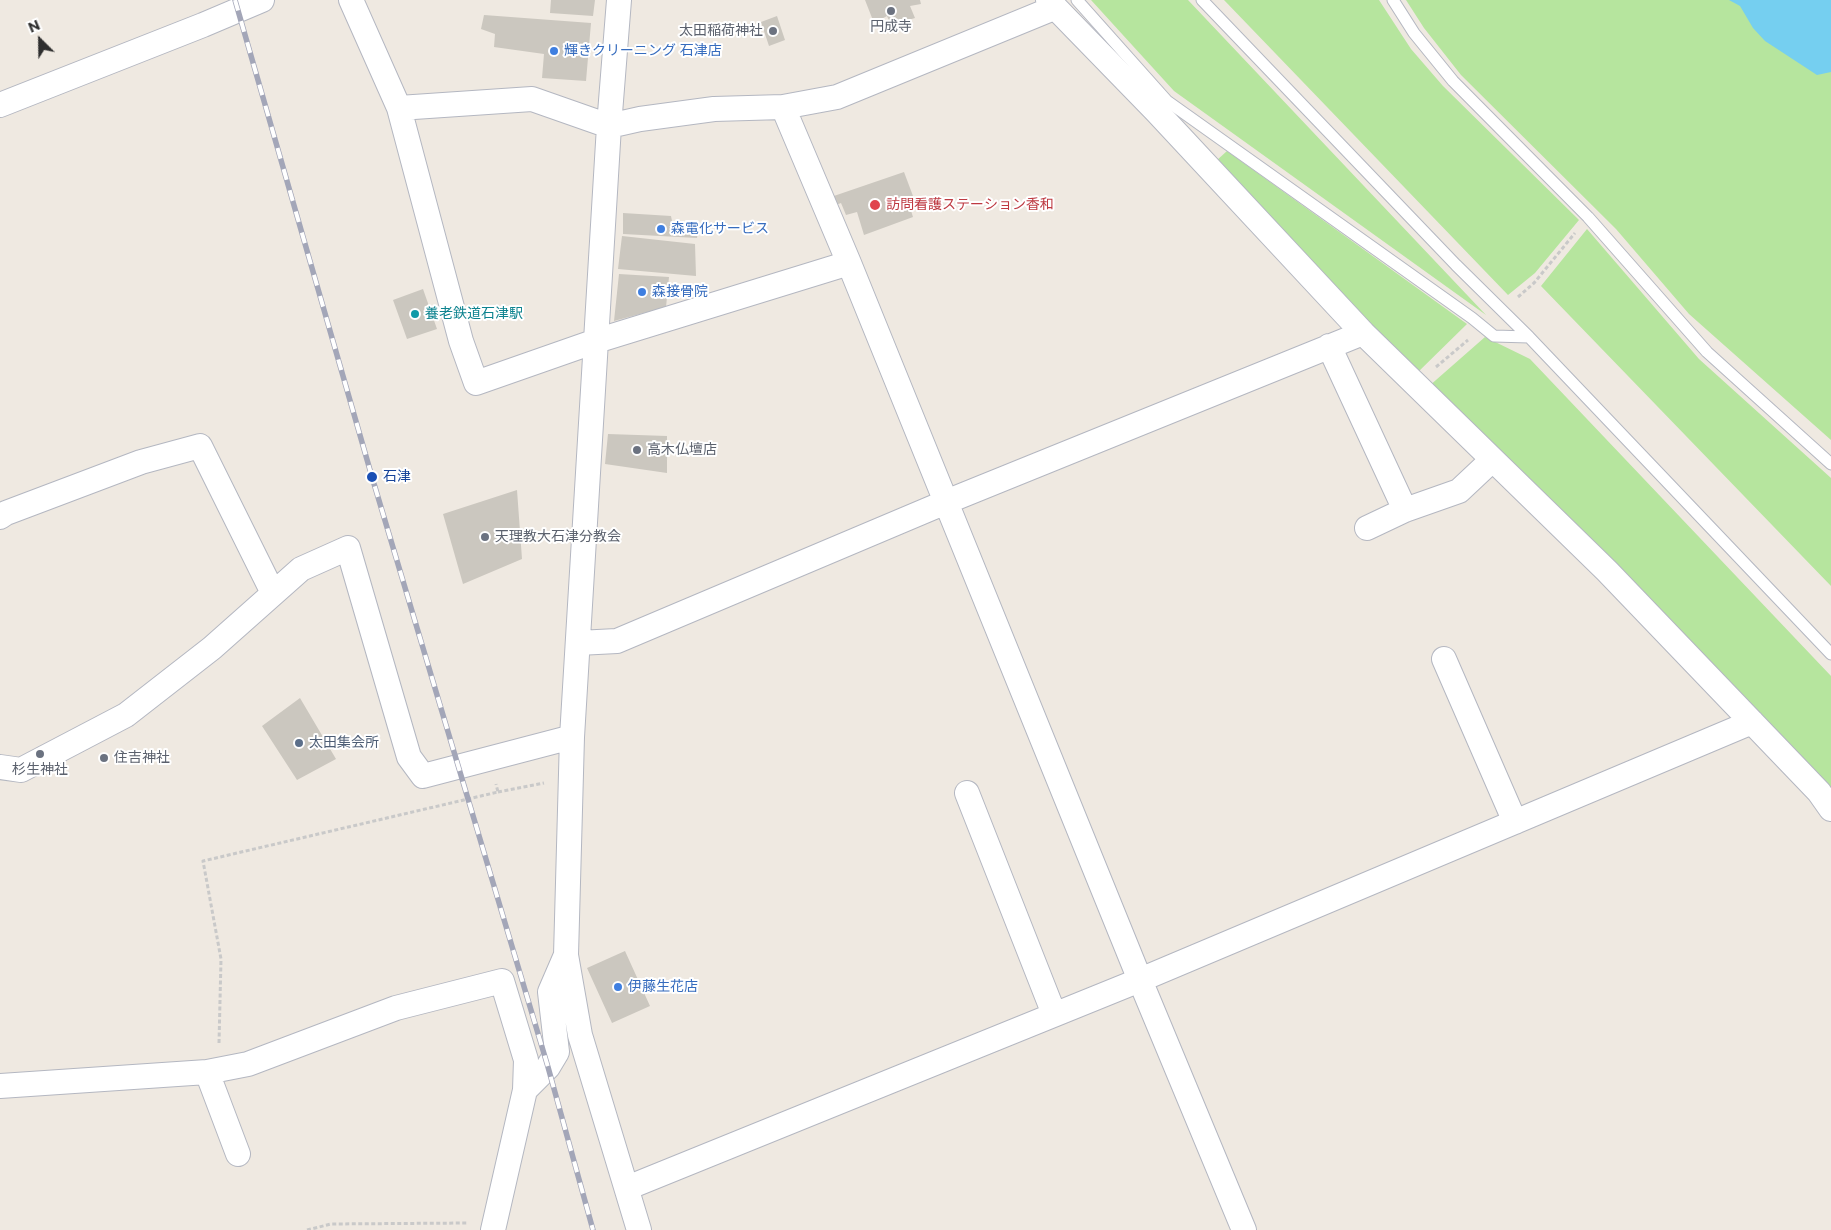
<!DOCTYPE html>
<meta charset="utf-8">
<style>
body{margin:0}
#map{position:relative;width:1831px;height:1230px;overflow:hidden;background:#efe9e1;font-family:Montserrat,sans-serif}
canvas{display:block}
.north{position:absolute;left:15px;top:15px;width:50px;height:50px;-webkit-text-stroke:4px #fff;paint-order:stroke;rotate:337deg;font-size:14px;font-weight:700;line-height:20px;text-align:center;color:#2e2e2e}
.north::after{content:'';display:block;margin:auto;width:18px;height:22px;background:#2e2e2e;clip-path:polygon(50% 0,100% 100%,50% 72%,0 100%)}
</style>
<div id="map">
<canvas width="1831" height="1230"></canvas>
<div class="north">N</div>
</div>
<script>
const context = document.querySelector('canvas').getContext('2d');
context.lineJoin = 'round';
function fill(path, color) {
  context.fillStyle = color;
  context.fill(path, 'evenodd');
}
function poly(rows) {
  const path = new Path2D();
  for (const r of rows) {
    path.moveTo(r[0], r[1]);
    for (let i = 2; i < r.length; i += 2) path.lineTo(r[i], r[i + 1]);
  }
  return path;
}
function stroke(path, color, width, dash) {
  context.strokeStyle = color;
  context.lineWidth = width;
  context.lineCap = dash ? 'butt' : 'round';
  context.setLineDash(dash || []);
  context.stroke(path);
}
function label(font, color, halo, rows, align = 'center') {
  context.font = font + ' Montserrat,"Noto Sans JP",sans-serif';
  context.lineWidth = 4;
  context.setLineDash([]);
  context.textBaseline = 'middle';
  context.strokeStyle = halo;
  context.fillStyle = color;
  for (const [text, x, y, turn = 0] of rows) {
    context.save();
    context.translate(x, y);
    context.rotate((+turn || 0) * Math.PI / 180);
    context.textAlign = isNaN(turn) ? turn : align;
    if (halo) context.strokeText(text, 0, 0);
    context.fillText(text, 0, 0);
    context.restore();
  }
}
fill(poly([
 [1091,0,1188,0,1486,315,1174,91],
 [1224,0,1379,0,1411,49,1443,86,1579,220,1535,273,1508,295],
 [1406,0,1756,0,1831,53,1831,440,1689,314,1616,229,1461,75,1424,28],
 [1227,151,1467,324,1415,375,1216,161],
 [1587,229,1699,359,1831,478,1831,586,1541,286],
 [1485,337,1530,359,1831,676,1831,796,1428,387]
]), '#b6e59e');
fill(poly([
 [1729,0,1831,0,1831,72,1817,75,1765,41,1753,28,1740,6]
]), '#75cff0');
fill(poly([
 [551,0,595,0,593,16,550,13],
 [865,0,920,0,921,4,910,6,915,18,891,25,887,16,874,23],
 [484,15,591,23,586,81,542,78,544,54,494,47,495,34,481,29],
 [777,16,785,40,769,46,761,22],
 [904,172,913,196,907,198,913,217,864,235,857,212,846,215,841,203,833,206,828,198],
 [623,213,671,216,672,221,699,224,697,238,623,234],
 [622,236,695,244,696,276,618,269],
 [619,274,669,277,666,307,614,321],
 [423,289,437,329,407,339,393,300],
 [608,434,667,436,667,473,605,464],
 [517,490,522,559,463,584,443,514],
 [300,698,336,759,297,780,262,726],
 [625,951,650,1006,612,1023,587,968]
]), '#cbc7bf');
const service = poly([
 [1077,0,1167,101,1472,318,1494,336,1529,337],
 [1202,0,1456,265,1529,337,1831,654],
 [1393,0,1414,33,1453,81,1588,217,1707,352,1831,464]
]);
const minor = poly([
 [351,0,399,108,461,341,476,383,596,341,849,263],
 [619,0,609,126,572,737,566,955,580,1035,639,1230],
 [1048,0,1156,111,1363,333],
 [0,105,203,25,262,0],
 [783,107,849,263,1140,980,1244,1230],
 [399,108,532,99,609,126,640,119,714,109,783,107,837,97,1054,8],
 [1329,346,1405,510],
 [0,517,6,513,141,462,200,446,273,593],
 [1367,528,1405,510,1459,491,1492,460],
 [578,643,617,641,946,502,1363,333,1607,571,1819,792,1831,809],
 [1444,659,1515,822],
 [0,767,21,770,126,715,212,648,301,569,348,548,409,757,423,776,572,737],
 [967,793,1054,1014],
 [207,1072,248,1064,396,1008,502,981,526,1060,525,1090],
 [0,1086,207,1072,238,1154],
 [627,1188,1140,980,1752,722],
 [493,1230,525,1090,548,1067,557,1052,550,992,566,955]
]);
stroke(service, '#b4b7c1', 13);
stroke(minor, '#b4b7c1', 26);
stroke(poly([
 [1518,297,1534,283,1575,233],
 [1436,367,1468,340],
 [498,792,544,783],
 [219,1043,221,959,203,861,498,792,496,784],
 [307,1230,331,1224,467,1223]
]), '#c9c9c9', 3, [4, 2.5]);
stroke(service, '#fff', 11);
stroke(minor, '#fff', 24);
const rail = poly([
 [235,0,372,477,548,1067,593,1230]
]);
stroke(rail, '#a3a6b8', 5.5);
stroke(rail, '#fff', 4, [11]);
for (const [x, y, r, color] of [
 [891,11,5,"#6b7280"],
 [773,31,5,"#6b7280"],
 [554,51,5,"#3f7fe0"],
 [875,205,6,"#e0444e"],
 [661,229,5,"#3f7fe0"],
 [642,292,5,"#3f7fe0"],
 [415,314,5,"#0f9aa8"],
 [637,450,5,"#6b7280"],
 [372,477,6,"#1a4fb4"],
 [485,537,5,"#6b7280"],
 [299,743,5,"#5c6f8a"],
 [40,754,5,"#6b7280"],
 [104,758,5,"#6b7280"],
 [618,987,5,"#3f7fe0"]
]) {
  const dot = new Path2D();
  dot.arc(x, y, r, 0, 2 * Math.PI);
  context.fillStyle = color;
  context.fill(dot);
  stroke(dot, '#fff', 2);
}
label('14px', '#5b616d', '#fff', [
 ["円成寺",891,27,"center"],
 ["太田稲荷神社",763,31,"right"],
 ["高木仏壇店",647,450],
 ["天理教大石津分教会",495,537],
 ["住吉神社",114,758],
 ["杉生神社",40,770,"center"]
], 'left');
label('14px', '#366cbe', '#fff', [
 ["輝きクリーニング 石津店",564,51],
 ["森電化サービス",671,229],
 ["森接骨院",652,292],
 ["伊藤生花店",628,987]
], 'left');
label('14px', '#be3a42', '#fff', [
 ["訪問看護ステーション香和",886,205]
], 'left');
label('14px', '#0d838f', '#fff', [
 ["養老鉄道石津駅",425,314]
], 'left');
label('14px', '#164399', '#fff', [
 ["石津",383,477]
], 'left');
label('14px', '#4e5e75', '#fff', [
 ["太田集会所",309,743]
], 'left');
</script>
